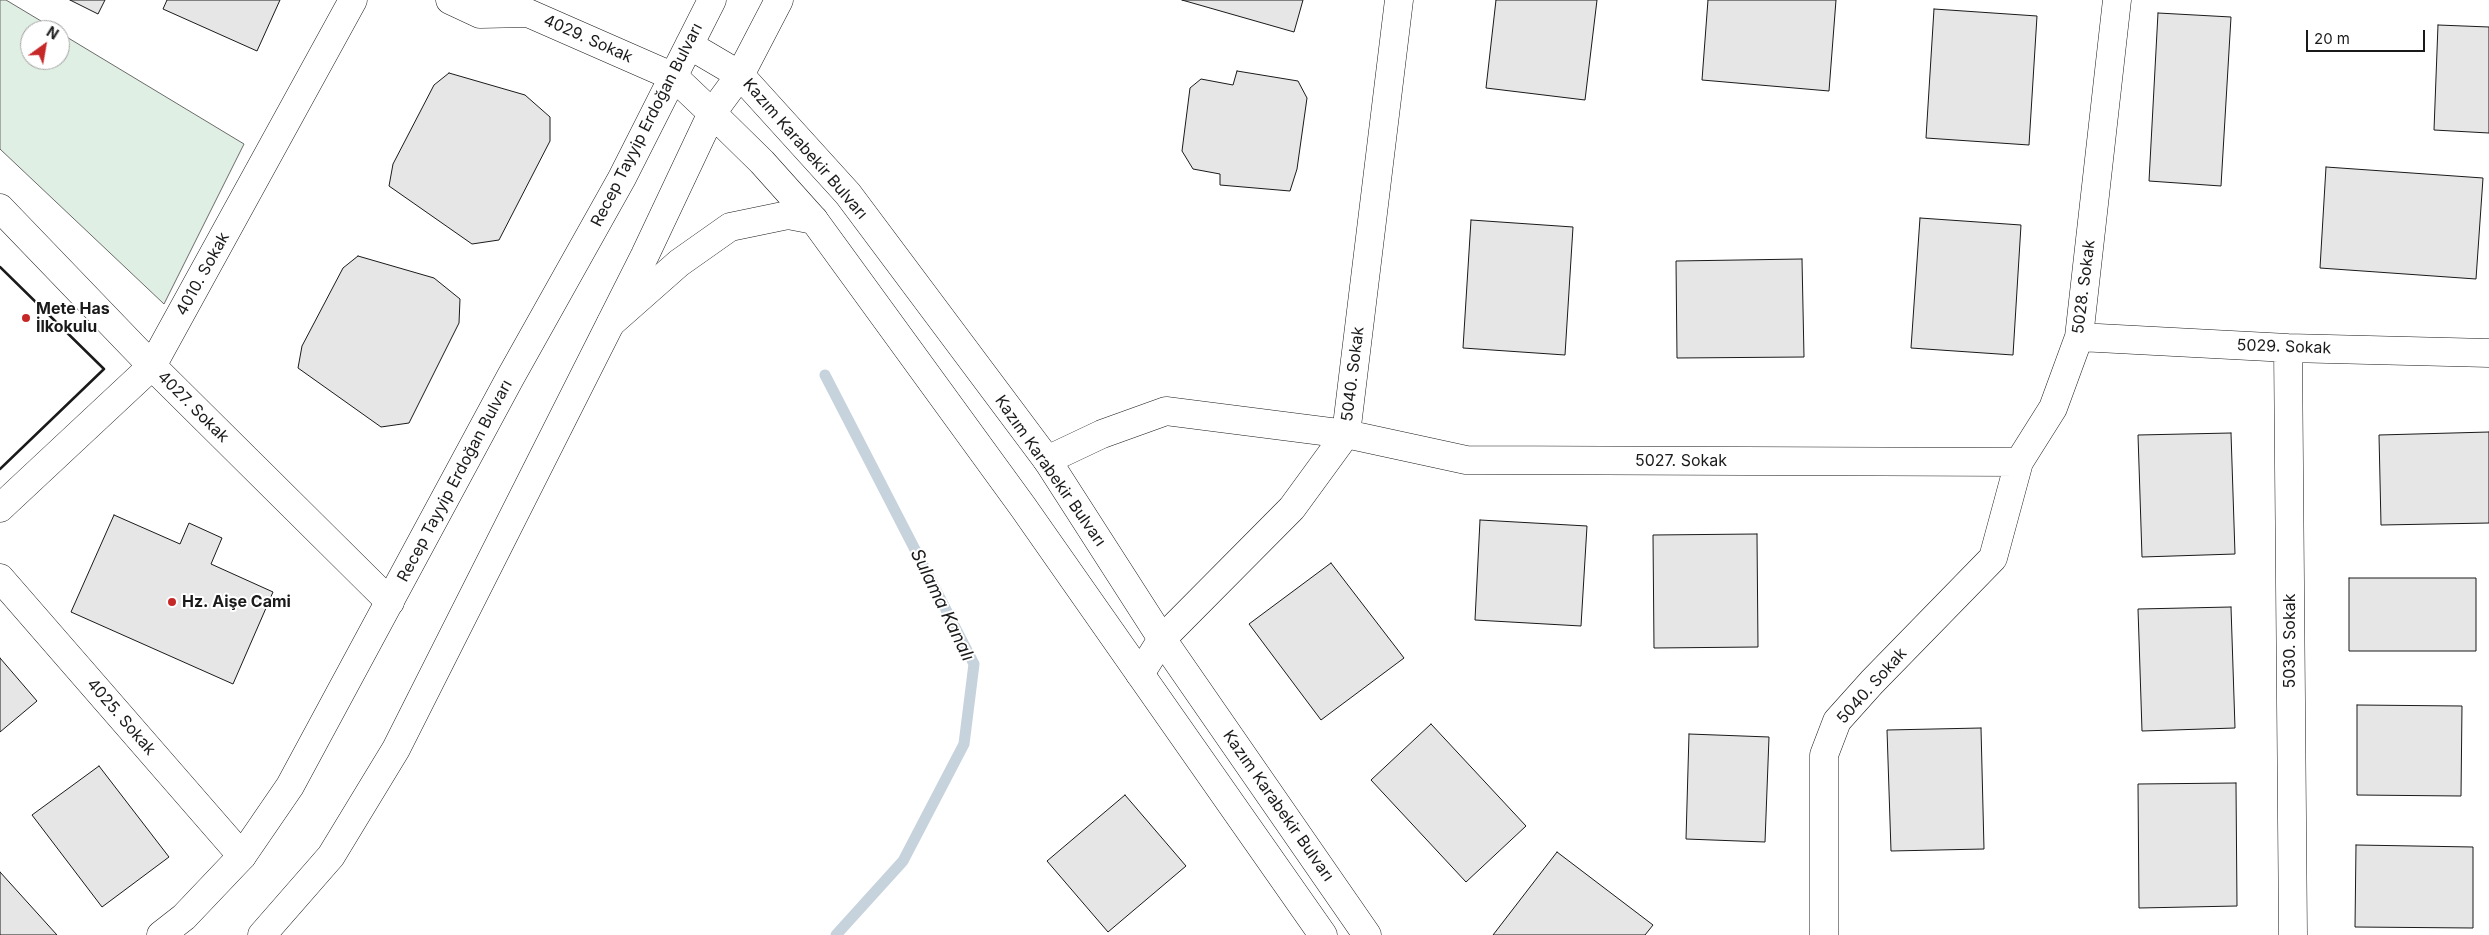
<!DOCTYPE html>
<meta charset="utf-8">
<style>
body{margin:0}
#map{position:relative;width:2489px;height:935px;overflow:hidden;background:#fff;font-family:Inter,sans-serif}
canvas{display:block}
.north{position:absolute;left:20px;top:20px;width:50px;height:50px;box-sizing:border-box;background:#fff;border:1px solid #a3a3a3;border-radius:50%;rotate:32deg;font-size:14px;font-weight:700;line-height:20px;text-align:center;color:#1a1a1a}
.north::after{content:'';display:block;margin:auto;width:18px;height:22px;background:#c62828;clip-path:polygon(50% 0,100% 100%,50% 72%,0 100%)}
.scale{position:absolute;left:2306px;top:30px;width:119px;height:22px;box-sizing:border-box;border:2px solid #1a1a1a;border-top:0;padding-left:6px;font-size:15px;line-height:18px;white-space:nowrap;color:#1a1a1a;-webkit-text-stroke:4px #fff;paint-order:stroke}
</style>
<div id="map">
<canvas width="2489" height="935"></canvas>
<div class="north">N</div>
<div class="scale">20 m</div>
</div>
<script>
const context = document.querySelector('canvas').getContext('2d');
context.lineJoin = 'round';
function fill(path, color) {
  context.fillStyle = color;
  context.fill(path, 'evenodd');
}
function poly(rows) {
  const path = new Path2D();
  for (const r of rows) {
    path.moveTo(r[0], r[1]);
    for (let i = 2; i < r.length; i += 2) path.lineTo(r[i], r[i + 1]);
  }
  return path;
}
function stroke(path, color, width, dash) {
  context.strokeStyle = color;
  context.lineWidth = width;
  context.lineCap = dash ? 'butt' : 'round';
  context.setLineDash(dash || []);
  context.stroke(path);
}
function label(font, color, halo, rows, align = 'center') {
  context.font = font + ' Inter,sans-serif';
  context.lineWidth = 4;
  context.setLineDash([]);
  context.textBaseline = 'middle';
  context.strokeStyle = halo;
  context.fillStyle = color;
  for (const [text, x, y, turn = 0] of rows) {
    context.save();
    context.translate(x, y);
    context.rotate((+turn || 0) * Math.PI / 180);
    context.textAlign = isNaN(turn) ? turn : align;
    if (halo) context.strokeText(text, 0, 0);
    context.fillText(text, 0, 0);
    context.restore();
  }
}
const green = poly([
 [0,0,6,0,56,30,30,30,30,60,60,60,60,33,244,144,164,304,0,149,0,0]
]);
fill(green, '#e0efe3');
stroke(green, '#6a6a6a', 1);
stroke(poly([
 [825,375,974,664,964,744,903,861,836,935]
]), '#c6d2dc', 11);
const building = poly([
 [70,0,105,0,98,14,70,0],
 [167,0,280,0,257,51,163,9,167,0],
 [1182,0,1303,0,1294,32,1182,0],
 [1496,0,1597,0,1585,100,1486,88,1496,0],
 [1708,0,1836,0,1829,91,1702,80,1708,0],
 [1934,9,2037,16,2029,145,1926,138,1934,9],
 [2158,13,2231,17,2221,186,2149,181,2158,13],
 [2438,25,2489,27,2489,133,2434,130,2438,25],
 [1237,71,1298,81,1307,98,1297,169,1290,191,1220,185,1220,174,1193,169,1182,151,1190,88,1201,79,1233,85,1237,71],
 [449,73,525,95,550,117,550,141,499,240,472,244,389,186,393,164,434,85,449,73],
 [2326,167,2483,178,2476,279,2320,268,2326,167],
 [1920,218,2021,225,2013,355,1911,348,1920,218],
 [1471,220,1573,227,1565,355,1463,348,1471,220],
 [358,256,434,278,460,299,459,323,409,423,381,427,298,368,302,346,343,268,358,256],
 [1802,259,1804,357,1677,358,1676,261,1802,259],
 [2489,432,2489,523,2381,525,2379,435,2489,432],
 [2231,433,2235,554,2142,557,2138,435,2231,433],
 [114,515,180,544,189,523,222,538,211,564,273,592,233,684,71,612,114,515],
 [1480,520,1587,526,1581,626,1475,620,1480,520],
 [1757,534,1758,647,1654,648,1653,535,1757,534],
 [1331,563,1404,658,1321,720,1249,624,1331,563],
 [2349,578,2476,578,2476,651,2349,651,2349,578],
 [2231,607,2235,728,2142,731,2138,609,2231,607],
 [0,658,37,701,0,732,0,658],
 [2357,705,2462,706,2461,796,2357,795,2357,705],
 [1431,724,1526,826,1466,882,1371,780,1431,724],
 [1981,728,1984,849,1891,851,1887,730,1981,728],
 [1689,734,1769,737,1765,842,1686,839,1689,734],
 [99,766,169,857,102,907,32,815,99,766],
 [2236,783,2237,906,2139,908,2138,784,2236,783],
 [1125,795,1186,866,1108,932,1047,861,1125,795],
 [2356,845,2473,847,2473,928,2355,927,2356,845],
 [1557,852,1653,925,1645,935,1493,935,1557,852],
 [0,872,57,935,0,935,0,872]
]);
fill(building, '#e6e6e6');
stroke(building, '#1a1a1a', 1);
const minor = poly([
 [450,0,480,14,528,13,674,77,712,113],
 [0,208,152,366,390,602],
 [611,323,679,263,730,227,788,215,814,220],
 [2079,337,2288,348,2489,353],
 [2288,348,2293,935],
 [1047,460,1102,434,1166,411,1346,434,1466,460,2019,462],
 [0,508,152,366,353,0],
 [0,578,242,856],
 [1140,674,1162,639,1292,508,1346,434,1399,0],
 [1824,935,1824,755,1837,721,1872,682,1993,558,2019,462,2053,408,2079,337,2117,0]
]);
const major = poly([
 [689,45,740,75,848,194,1047,460,1162,639,1367,935],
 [712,113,762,162,814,220,1023,507,1323,935],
 [161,935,184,917,242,856,290,786,510,378,622,178,712,0],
 [262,935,331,856,396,749,645,255,712,113,740,75,779,0]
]);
stroke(minor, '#1a1a1a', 29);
stroke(major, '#1a1a1a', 29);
stroke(minor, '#fff', 28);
stroke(major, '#fff', 28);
stroke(poly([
 [0,267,104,369,0,469]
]), '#1a1a1a', 2.5);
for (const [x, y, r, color] of [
 [26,318,5,"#c62828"],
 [172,602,5,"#c62828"]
]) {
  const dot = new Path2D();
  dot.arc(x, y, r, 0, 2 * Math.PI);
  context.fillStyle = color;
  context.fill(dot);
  stroke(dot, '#fff', 2);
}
label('16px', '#1a1a1a', '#fff', [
 ["4029. Sokak",588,39,24],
 ["Recep Tayyip Erdoğan Bulvarı",647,125,-63],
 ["Kazım Karabekir Bulvarı",805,149,49],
 ["4010. Sokak",203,274,-61],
 ["5028. Sokak",2084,287,-83],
 ["5029. Sokak",2284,347,2],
 ["5040. Sokak",1353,374,-83],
 ["4027. Sokak",193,407,45],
 ["5027. Sokak",1681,461],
 ["Kazım Karabekir Bulvarı",1050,471,55],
 ["Recep Tayyip Erdoğan Bulvarı",455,481,-62],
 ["5030. Sokak",2290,641,-90],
 ["5040. Sokak",1872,686,-48],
 ["4025. Sokak",121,717,49],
 ["Kazım Karabekir Bulvarı",1278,806,55]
]);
label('bold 16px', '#1a1a1a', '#fff', [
 ["Mete Has",36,309],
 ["İlkokulu",36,327],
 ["Hz. Aişe Cami",182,602]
], 'left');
label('italic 18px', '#1a1a1a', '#fff', [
 ["Sulama Kanalı",942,605,64]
]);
</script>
